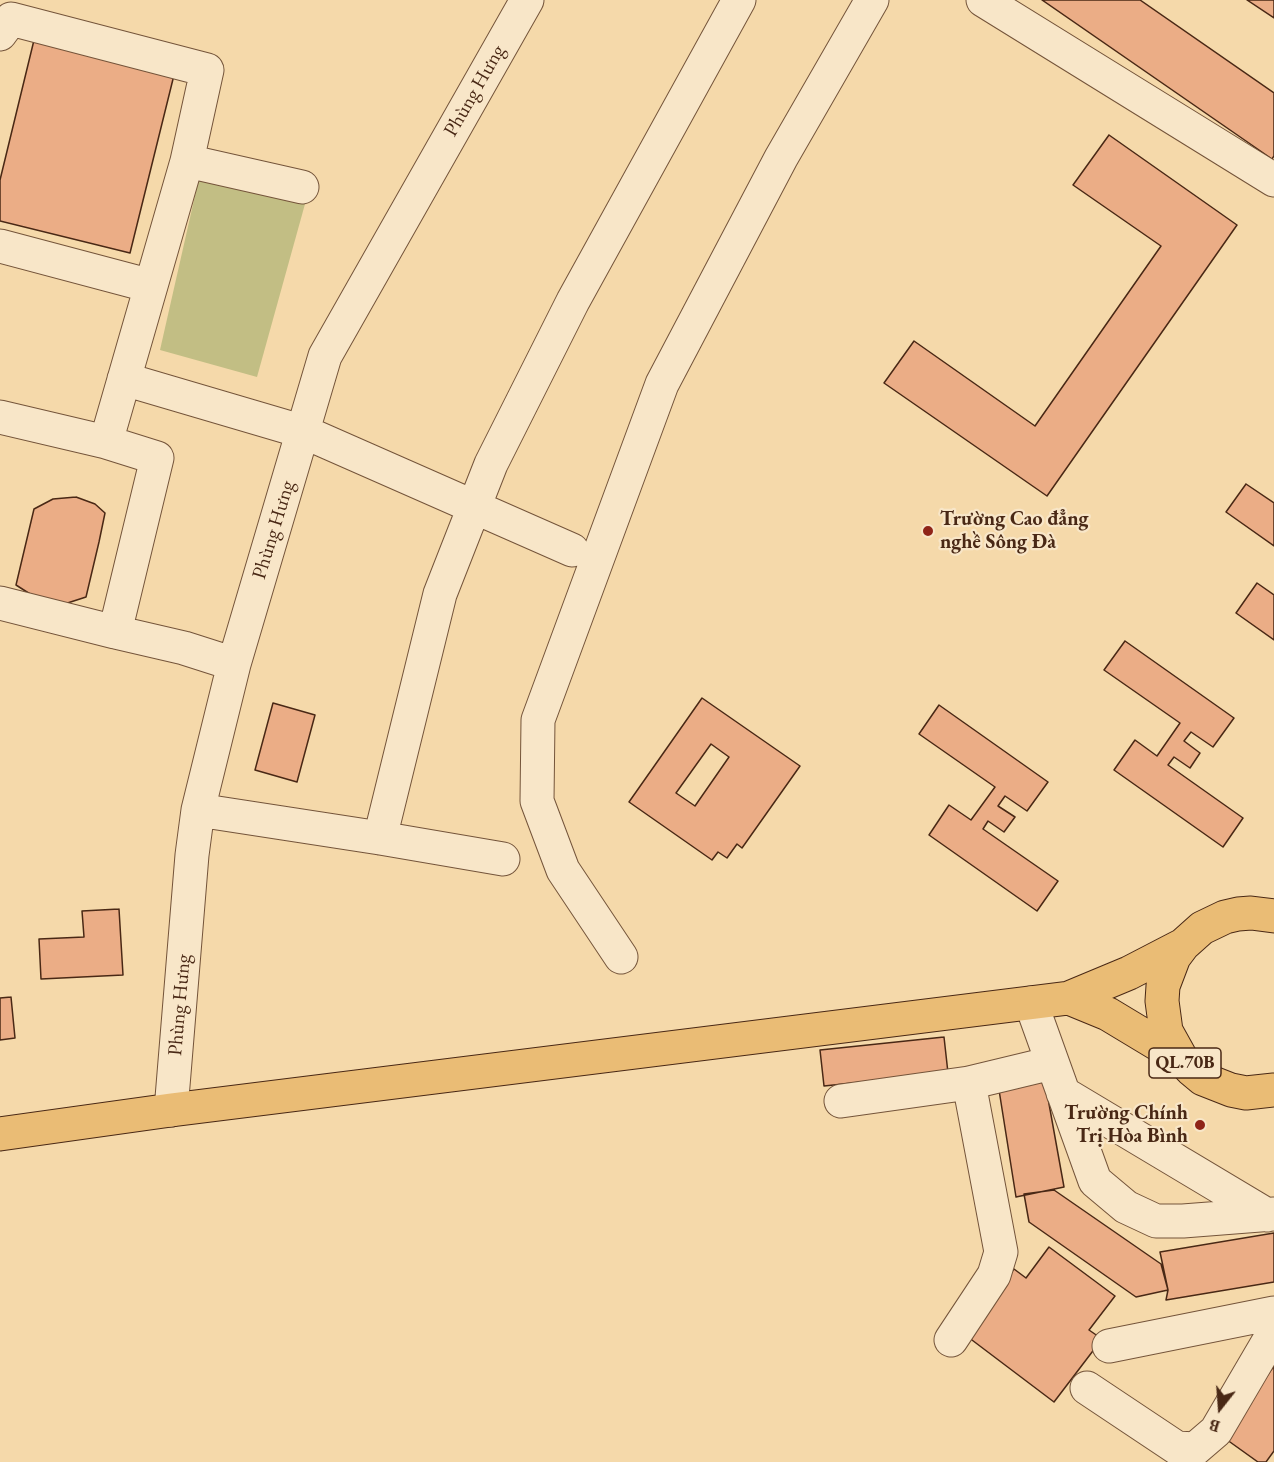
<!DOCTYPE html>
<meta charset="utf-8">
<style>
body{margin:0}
#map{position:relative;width:1274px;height:1462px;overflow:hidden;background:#f5d9aa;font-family:"EB Garamond",serif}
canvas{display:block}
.north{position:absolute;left:1190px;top:1378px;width:60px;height:60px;-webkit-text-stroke:4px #f8e6c8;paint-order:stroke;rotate:197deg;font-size:16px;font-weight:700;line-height:24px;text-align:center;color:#492815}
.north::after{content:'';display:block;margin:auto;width:21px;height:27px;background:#492815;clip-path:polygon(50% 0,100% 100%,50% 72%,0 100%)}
</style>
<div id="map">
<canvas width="1274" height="1462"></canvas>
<div class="north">B</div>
</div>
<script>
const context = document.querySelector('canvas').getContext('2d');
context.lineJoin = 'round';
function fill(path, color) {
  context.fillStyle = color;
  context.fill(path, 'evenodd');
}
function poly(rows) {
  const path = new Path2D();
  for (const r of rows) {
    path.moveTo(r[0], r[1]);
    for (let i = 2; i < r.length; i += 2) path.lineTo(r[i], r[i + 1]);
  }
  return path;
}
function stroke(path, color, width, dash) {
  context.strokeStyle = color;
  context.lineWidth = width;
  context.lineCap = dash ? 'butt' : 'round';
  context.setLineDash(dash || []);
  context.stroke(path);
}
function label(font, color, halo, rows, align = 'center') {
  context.font = font + ' "EB Garamond",serif';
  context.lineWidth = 4.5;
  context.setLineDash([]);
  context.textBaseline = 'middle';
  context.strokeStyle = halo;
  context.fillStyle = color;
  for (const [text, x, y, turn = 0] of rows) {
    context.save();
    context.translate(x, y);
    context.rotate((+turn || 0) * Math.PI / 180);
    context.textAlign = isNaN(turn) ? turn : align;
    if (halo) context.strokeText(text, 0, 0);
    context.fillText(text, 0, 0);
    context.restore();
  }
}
fill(poly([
 [199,178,305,204,257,377,160,350]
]), '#c2be84');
const building = poly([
 [1042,0,1140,0,1274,93,1274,156,1272,159,1042,0],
 [1247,0,1274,0,1274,18,1247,0],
 [35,36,175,71,130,253,0,221,0,180,35,36],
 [1109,135,1237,225,1047,496,884,383,914,341,1035,426,1161,246,1073,185,1109,135],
 [1246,484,1274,503,1274,546,1226,512,1246,484],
 [76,497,95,504,105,513,99,542,86,597,52,608,16,585,34,509,53,499,76,497],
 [1257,583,1274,595,1274,640,1236,613,1257,583],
 [1125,641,1234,718,1213,747,1191,732,1184,741,1200,753,1190,768,1174,757,1168,765,1243,818,1223,847,1114,770,1135,740,1157,756,1180,723,1104,670,1125,641],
 [702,698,800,766,742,848,737,844,727,858,718,852,712,860,629,802,702,698],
 [711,744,729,757,695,806,676,793,711,744],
 [273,703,315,715,297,782,255,770,273,703],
 [939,705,1048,782,1027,811,1005,796,998,806,1015,817,1004,832,988,821,983,829,1058,881,1037,911,929,835,949,805,971,820,995,787,919,734,939,705],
 [119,909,123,975,41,979,39,939,84,937,82,911,119,909],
 [11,997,15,1038,0,1040,0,998,11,997],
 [944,1037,948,1073,824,1086,820,1050,944,1037],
 [1042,1065,1064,1187,1016,1197,996,1071,1042,1065],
 [1054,1190,1161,1264,1168,1290,1136,1297,1029,1222,1024,1194,1054,1190],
 [1274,1233,1274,1282,1166,1300,1168,1290,1160,1252,1274,1233],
 [1049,1247,1115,1296,1089,1330,1102,1339,1054,1402,964,1334,1014,1269,1026,1278,1049,1247],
 [1274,1366,1274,1451,1266,1462,1258,1462,1223,1437,1274,1366]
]);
fill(building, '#ebad86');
stroke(building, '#492815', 1.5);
const minor = poly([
 [983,0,1274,180],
 [0,34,11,19,207,70,187,161,106,442],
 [187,161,302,187],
 [0,246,151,286],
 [124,379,304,432,572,550],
 [0,417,106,442,157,458,115,632,0,603],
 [115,632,184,648,234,664],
 [198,810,380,838,503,859],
 [380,838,440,594,491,464,573,301,739,0],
 [621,957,563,870,537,801,538,720,662,384,781,158,872,0],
 [1031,1003,1095,1181,1126,1207,1156,1221,1183,1221,1274,1214],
 [1063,1093,1267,1215],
 [841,1101,969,1083,1052,1063],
 [171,1110,192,855,198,810,234,664,325,356,527,0],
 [951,1340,994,1275,1001,1252,969,1083],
 [1109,1346,1274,1313],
 [1087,1388,1177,1448,1195,1449,1216,1431,1274,1332]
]);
const major = poly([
 [1274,916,1251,913,1238,914,1225,917,1202,928,1183,945,1174,957,1163,986,1162,1001,1166,1031,1181,1058,1191,1069,1203,1079,1231,1090,1246,1093,1274,1090],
 [1069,998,1108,1014,1181,1058],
 [0,1134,171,1110,1069,998,1129,973,1183,945]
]);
stroke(minor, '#74543a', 35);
stroke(major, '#492815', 35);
stroke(minor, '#f8e6c8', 33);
stroke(major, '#eabc75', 33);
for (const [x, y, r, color] of [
 [928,531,6,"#8f2418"],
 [1200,1125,6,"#8f2418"]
]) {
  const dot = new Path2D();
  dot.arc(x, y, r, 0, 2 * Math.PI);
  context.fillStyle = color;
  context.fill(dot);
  stroke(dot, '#f8e6c8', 2);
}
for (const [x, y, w] of [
 [1185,1063,72]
]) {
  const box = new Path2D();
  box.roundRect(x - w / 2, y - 15, w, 30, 4.5);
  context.fillStyle = '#f8e6c8';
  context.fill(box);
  stroke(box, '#492815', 1.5);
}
label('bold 18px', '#492815', null, [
 ["QL.70B",1185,1063]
]);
label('20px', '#492815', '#f8e6c8', [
 ["Phùng Hưng",475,91,-60],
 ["Phùng Hưng",274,530,-73],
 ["Phùng Hưng",180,1005,-85]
]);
label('bold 20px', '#492815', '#f8e6c8', [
 ["Trường Cao đẳng",940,520],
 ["nghề Sông Đà",940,543],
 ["Trường Chính",1188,1114,"right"],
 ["Trị Hòa Bình",1188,1137,"right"]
], 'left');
</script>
